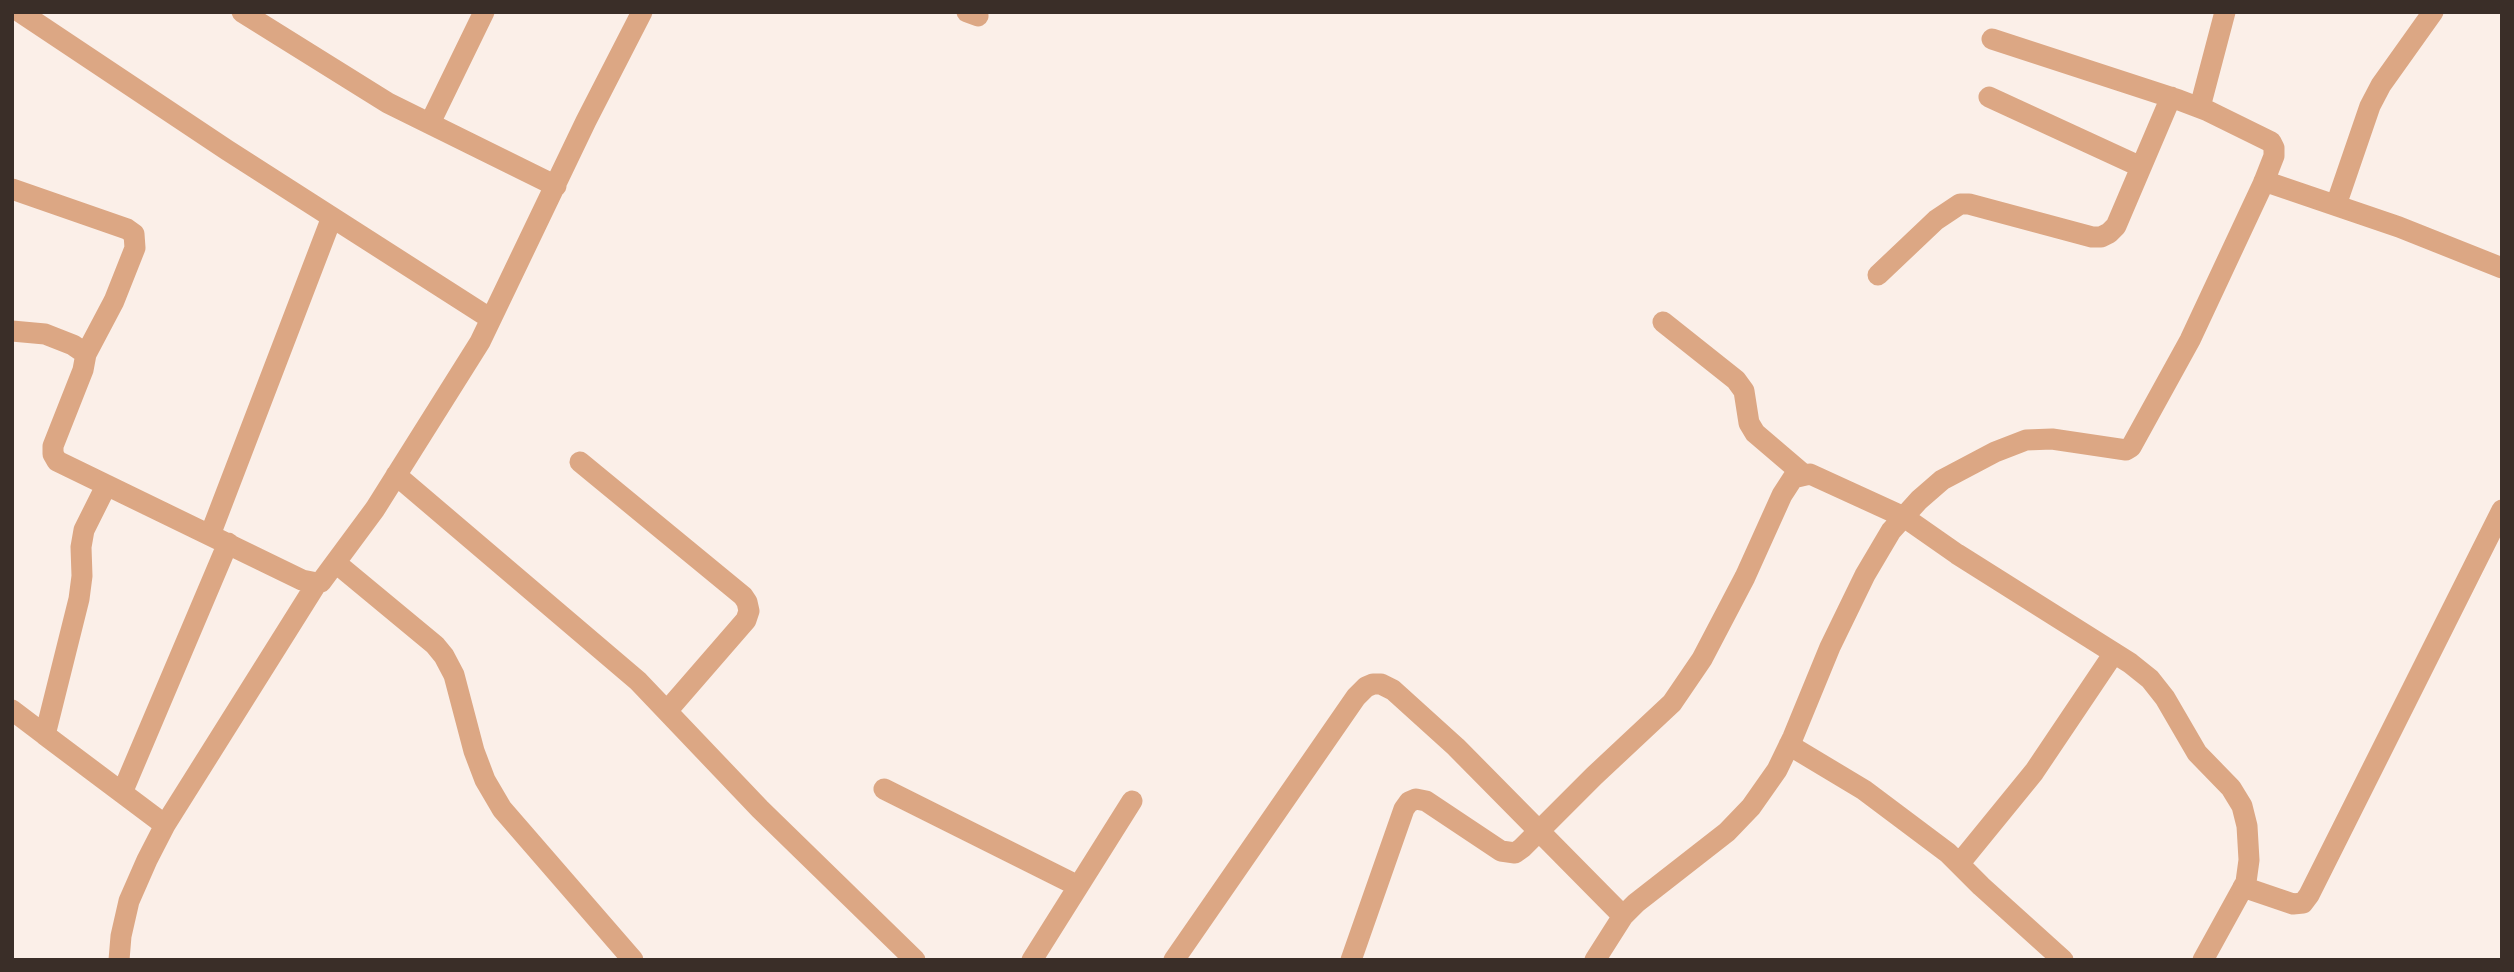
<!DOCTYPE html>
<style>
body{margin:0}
#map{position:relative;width:2514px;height:972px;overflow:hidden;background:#fbefe8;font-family:"Zilla Slab",serif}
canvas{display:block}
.frame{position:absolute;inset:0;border:14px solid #3a2e28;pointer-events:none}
</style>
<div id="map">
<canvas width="2514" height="972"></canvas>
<div class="frame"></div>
</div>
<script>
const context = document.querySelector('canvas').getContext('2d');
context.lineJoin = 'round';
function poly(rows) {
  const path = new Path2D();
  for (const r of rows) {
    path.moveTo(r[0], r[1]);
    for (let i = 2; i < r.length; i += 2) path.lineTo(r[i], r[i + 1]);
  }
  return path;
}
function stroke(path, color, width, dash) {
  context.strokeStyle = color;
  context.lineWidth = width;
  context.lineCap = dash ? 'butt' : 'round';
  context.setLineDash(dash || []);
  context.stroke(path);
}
stroke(poly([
 [20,12,227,150,491,319],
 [242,12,388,103,556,186],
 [967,12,978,16],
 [1989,97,2141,167],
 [2200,107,2225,12],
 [430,123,484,12],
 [2264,181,2399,227,2502,268],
 [12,189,127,229,134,234,135,248,114,301,86,354],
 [2336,205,2370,106,2381,85,2433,12],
 [1878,275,1936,220,1960,204,1969,204,2092,237,2101,237,2109,233,2116,226,2171,97],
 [1663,322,1736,380,1744,391,1749,423,1755,433,1803,474],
 [12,331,45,334,73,345,86,354,83,370,53,446,53,454,57,461,302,580,317,583,321,582,375,509,480,342,586,121,642,12],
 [580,462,743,596,747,602,749,611,746,620,667,711],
 [396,475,638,681,760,809,915,960],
 [106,486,84,530,81,547,82,576,79,599,45,735,165,825],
 [210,535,332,217],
 [336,563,435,645,444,656,454,675,474,751,485,780,502,809,633,960],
 [12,710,45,735],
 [1789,745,1864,790,1948,853,1981,886,2063,960],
 [884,789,1078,886],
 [122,793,228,543],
 [1959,864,2034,772,2114,653],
 [2243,887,2293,904,2303,903,2309,895,2502,510],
 [119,960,121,936,129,901,147,860,165,825,317,583],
 [1032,960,1132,801],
 [1174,960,1356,697,1366,687,1373,684,1381,684,1393,690,1456,747,1623,916],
 [1351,960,1404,809,1409,802,1416,799,1426,801,1501,851,1515,853,1522,848,1594,776,1672,703,1702,659,1745,577,1782,495,1793,478,1810,474,1904,517,1957,554,2130,663,2150,679,2165,698,2197,753,2231,788,2242,806,2247,826,2249,860,2246,882,2203,960],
 [1595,960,1623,916,1636,903,1727,832,1751,807,1777,770,1793,737,1830,647,1865,575,1891,531,1919,500,1942,480,1995,452,2026,440,2052,439,2126,450,2131,447,2190,340,2263,184,2274,156,2274,148,2271,142,2208,111,2179,100,1992,39]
]), '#dca784', 21);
</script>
